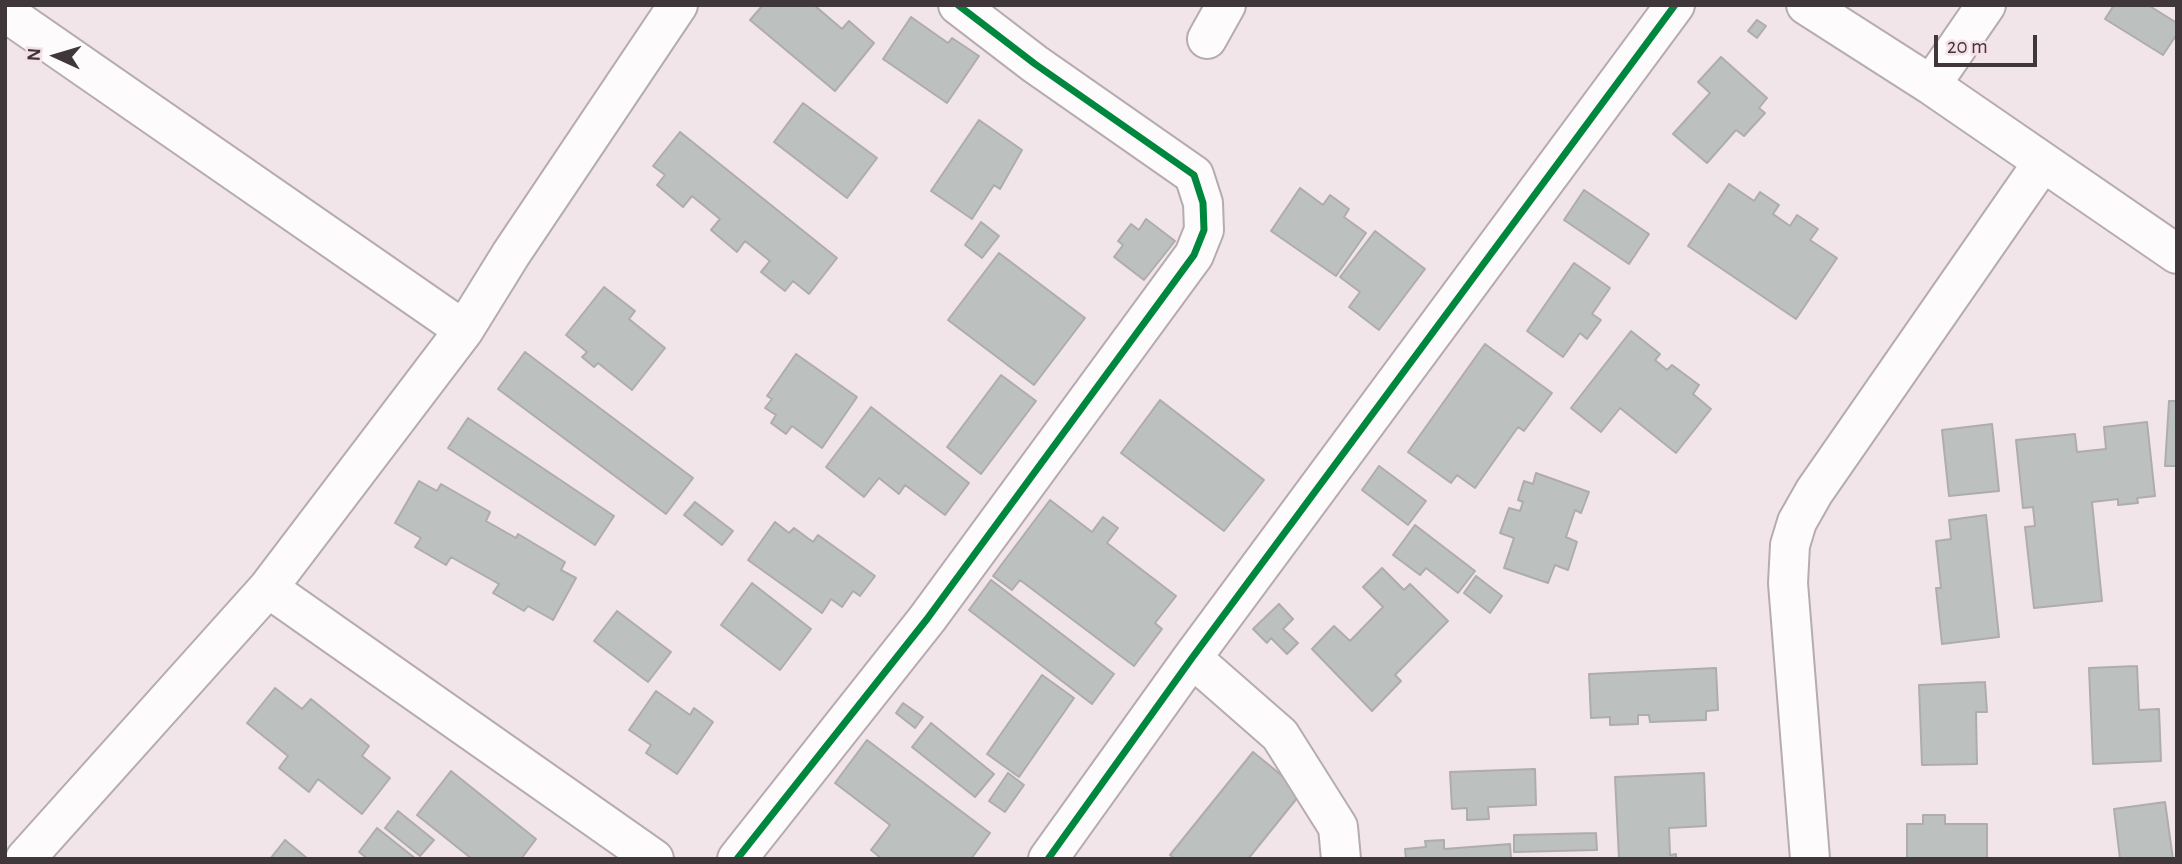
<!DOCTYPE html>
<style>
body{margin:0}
#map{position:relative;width:2182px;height:864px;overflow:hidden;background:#f1e5e9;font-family:"Alegreya Sans",sans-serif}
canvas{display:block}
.frame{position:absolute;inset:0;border:7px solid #40373a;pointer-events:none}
.north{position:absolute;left:21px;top:21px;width:70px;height:70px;-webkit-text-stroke:5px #f6e0e7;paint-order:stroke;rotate:274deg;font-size:19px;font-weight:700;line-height:28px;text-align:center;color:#40373a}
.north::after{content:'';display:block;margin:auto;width:24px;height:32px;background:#40373a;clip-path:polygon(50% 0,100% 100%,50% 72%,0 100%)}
.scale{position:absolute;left:1934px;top:35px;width:103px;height:32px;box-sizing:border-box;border:4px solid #40373a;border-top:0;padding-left:9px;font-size:21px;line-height:24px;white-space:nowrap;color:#40373a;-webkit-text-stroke:5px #f6e0e7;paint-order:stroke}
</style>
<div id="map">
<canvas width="2182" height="864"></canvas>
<div class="frame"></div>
<div class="north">N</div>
<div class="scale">20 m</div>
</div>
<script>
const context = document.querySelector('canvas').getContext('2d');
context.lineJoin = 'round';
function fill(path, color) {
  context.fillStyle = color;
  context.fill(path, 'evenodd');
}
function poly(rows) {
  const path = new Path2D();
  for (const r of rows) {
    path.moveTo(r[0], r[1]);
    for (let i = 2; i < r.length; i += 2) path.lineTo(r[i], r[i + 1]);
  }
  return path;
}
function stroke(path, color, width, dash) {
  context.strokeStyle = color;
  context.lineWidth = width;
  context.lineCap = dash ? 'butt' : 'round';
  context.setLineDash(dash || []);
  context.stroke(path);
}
const building = poly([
 [763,5,814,5,842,29,849,21,874,43,835,91,750,20,763,5],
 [2114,5,2148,5,2177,23,2177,34,2163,55,2105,19,2114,5],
 [911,17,948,43,952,38,979,56,947,103,883,59,911,17],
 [1757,20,1766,26,1757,38,1748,31,1757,20],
 [1721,57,1767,98,1759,108,1765,113,1744,136,1736,130,1707,163,1673,134,1710,93,1698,82,1721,57],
 [803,103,877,158,847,198,774,142,803,103],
 [979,120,1022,150,1000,189,994,185,972,219,931,191,979,120],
 [680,132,837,258,809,294,793,281,785,291,761,272,770,261,745,241,737,252,711,230,720,219,692,196,683,207,657,185,665,175,653,166,680,132],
 [1729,184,1754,201,1760,192,1779,205,1773,214,1790,226,1797,215,1818,229,1810,240,1837,258,1796,319,1688,246,1729,184],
 [1300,188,1323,205,1330,195,1349,209,1344,217,1366,233,1336,276,1271,231,1300,188],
 [1584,190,1649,234,1629,264,1564,220,1584,190],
 [1146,219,1175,241,1144,280,1114,257,1123,245,1118,241,1131,224,1139,230,1146,219],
 [981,222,999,236,982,258,965,245,981,222],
 [1375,231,1425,269,1379,330,1349,307,1360,292,1340,277,1375,231],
 [999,253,1085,318,1034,385,948,320,999,253],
 [1574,263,1610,288,1592,314,1601,320,1587,339,1580,333,1563,357,1527,331,1574,263],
 [604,287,635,311,629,319,665,348,632,390,598,363,594,367,582,357,587,352,566,335,604,287],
 [1631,331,1660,354,1655,360,1667,370,1672,365,1699,385,1693,394,1711,409,1676,453,1620,408,1601,432,1571,408,1631,331],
 [1485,344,1552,393,1524,431,1518,427,1475,488,1457,475,1451,483,1408,452,1485,344],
 [525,352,693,478,666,514,498,389,525,352],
 [796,354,857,397,822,448,792,426,786,434,771,423,776,415,765,408,772,399,767,396,796,354],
 [1001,375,1036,401,981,474,947,447,1001,375],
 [1160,400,1264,480,1224,531,1121,453,1160,400],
 [2169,401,2177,401,2177,466,2165,466,2169,401],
 [871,407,969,483,945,515,905,485,899,494,879,478,864,497,826,467,871,407],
 [468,418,614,516,595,545,448,448,468,418],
 [2147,422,2155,496,2137,498,2138,503,2118,505,2118,499,2092,502,2102,601,2034,608,2025,527,2035,526,2033,507,2023,508,2016,440,2075,434,2077,452,2106,449,2104,427,2147,422],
 [1992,424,1999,491,1949,496,1942,430,1992,424],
 [1379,466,1426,501,1408,525,1362,490,1379,466],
 [1536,473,1589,492,1581,513,1575,510,1566,537,1577,542,1568,570,1555,565,1548,583,1504,568,1514,538,1500,533,1509,508,1520,511,1523,502,1518,500,1524,481,1533,484,1536,473],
 [419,481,437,491,441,484,490,512,486,521,516,538,518,534,565,562,561,570,576,578,553,620,528,606,524,611,493,593,499,584,451,557,446,565,415,547,421,538,395,523,419,481],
 [1050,500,1092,532,1103,517,1118,528,1107,543,1176,596,1155,623,1162,629,1134,666,1020,580,1012,590,993,576,1050,500],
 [695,502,733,531,722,545,684,515,695,502],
 [1986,515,1999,637,1942,644,1936,588,1941,588,1936,541,1951,539,1949,520,1986,515],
 [775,522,789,533,794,528,813,542,818,535,875,576,860,596,853,591,842,607,831,599,822,613,748,560,775,522],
 [1415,525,1475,571,1458,593,1426,568,1420,575,1393,555,1415,525],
 [1382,568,1404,590,1410,584,1448,621,1395,675,1401,681,1372,711,1312,649,1334,626,1350,641,1383,607,1363,587,1382,568],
 [1476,576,1502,596,1490,613,1464,593,1476,576],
 [991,580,1114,674,1092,704,969,610,991,580],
 [752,583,811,629,780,670,721,625,752,583],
 [1279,604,1293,619,1283,629,1298,643,1287,654,1271,638,1267,643,1253,629,1279,604],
 [617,611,671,652,648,682,594,641,617,611],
 [2137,666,2139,710,2159,709,2161,761,2093,764,2089,668,2137,666],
 [1716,668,1718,710,1706,711,1706,720,1650,722,1649,715,1638,715,1638,724,1610,725,1610,717,1591,718,1589,674,1716,668],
 [1042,675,1074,698,1019,777,987,754,1042,675],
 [1985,682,1987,712,1976,712,1977,764,1922,765,1919,685,1985,682],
 [275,688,302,709,311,699,369,746,362,756,390,778,362,814,318,779,309,792,279,768,288,756,247,723,275,688],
 [656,691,690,715,694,708,713,722,677,774,646,753,651,745,629,730,656,691],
 [903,703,923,717,915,728,896,713,903,703],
 [931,723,994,774,975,797,912,747,931,723],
 [867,740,990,833,971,859,882,859,871,850,890,825,835,783,867,740],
 [1253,752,1302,792,1248,859,1175,859,1170,855,1253,752],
 [1535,769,1536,805,1488,807,1489,819,1467,820,1467,808,1452,809,1450,772,1535,769],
 [451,771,536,839,521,859,472,859,417,815,451,771],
 [1008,773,1024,785,1005,812,989,801,1008,773],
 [1704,773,1706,826,1669,828,1670,855,1676,854,1676,859,1619,859,1615,777,1704,773],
 [2165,802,2173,859,2120,859,2114,809,2165,802],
 [398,811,434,840,420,856,385,828,398,811],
 [1923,815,1945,815,1945,824,1987,824,1987,859,1907,859,1907,824,1923,824,1923,815],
 [377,828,416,859,368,859,359,852,377,828],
 [1596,833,1597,850,1514,852,1514,835,1596,833],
 [285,840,308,859,270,859,285,840],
 [1444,840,1444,849,1510,844,1511,859,1406,859,1405,849,1426,847,1425,841,1444,840]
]);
fill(building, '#bcc1bf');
stroke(building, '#aeacad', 2);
const minor = poly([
 [1806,5,1931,85,2177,254],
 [5,12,464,330],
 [1207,39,1226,5],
 [1931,85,1986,5],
 [268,588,464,330,511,254,678,5],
 [1192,658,1280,735,1338,827,1341,859],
 [25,859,268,588,654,859],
 [737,859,927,619,1194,255,1204,230,1203,203,1194,175,1035,64,958,5],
 [1048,859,1192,658,1675,5],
 [1810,859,1788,583,1790,545,1797,522,1814,492,2043,162]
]);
stroke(minor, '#b6acaf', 42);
stroke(minor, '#fdfbfc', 38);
stroke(poly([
 [737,859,927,619,1194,255,1204,230,1203,203,1194,175,1035,64,958,5],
 [1048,859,1192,658,1675,5]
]), '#00873e', 7);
</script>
